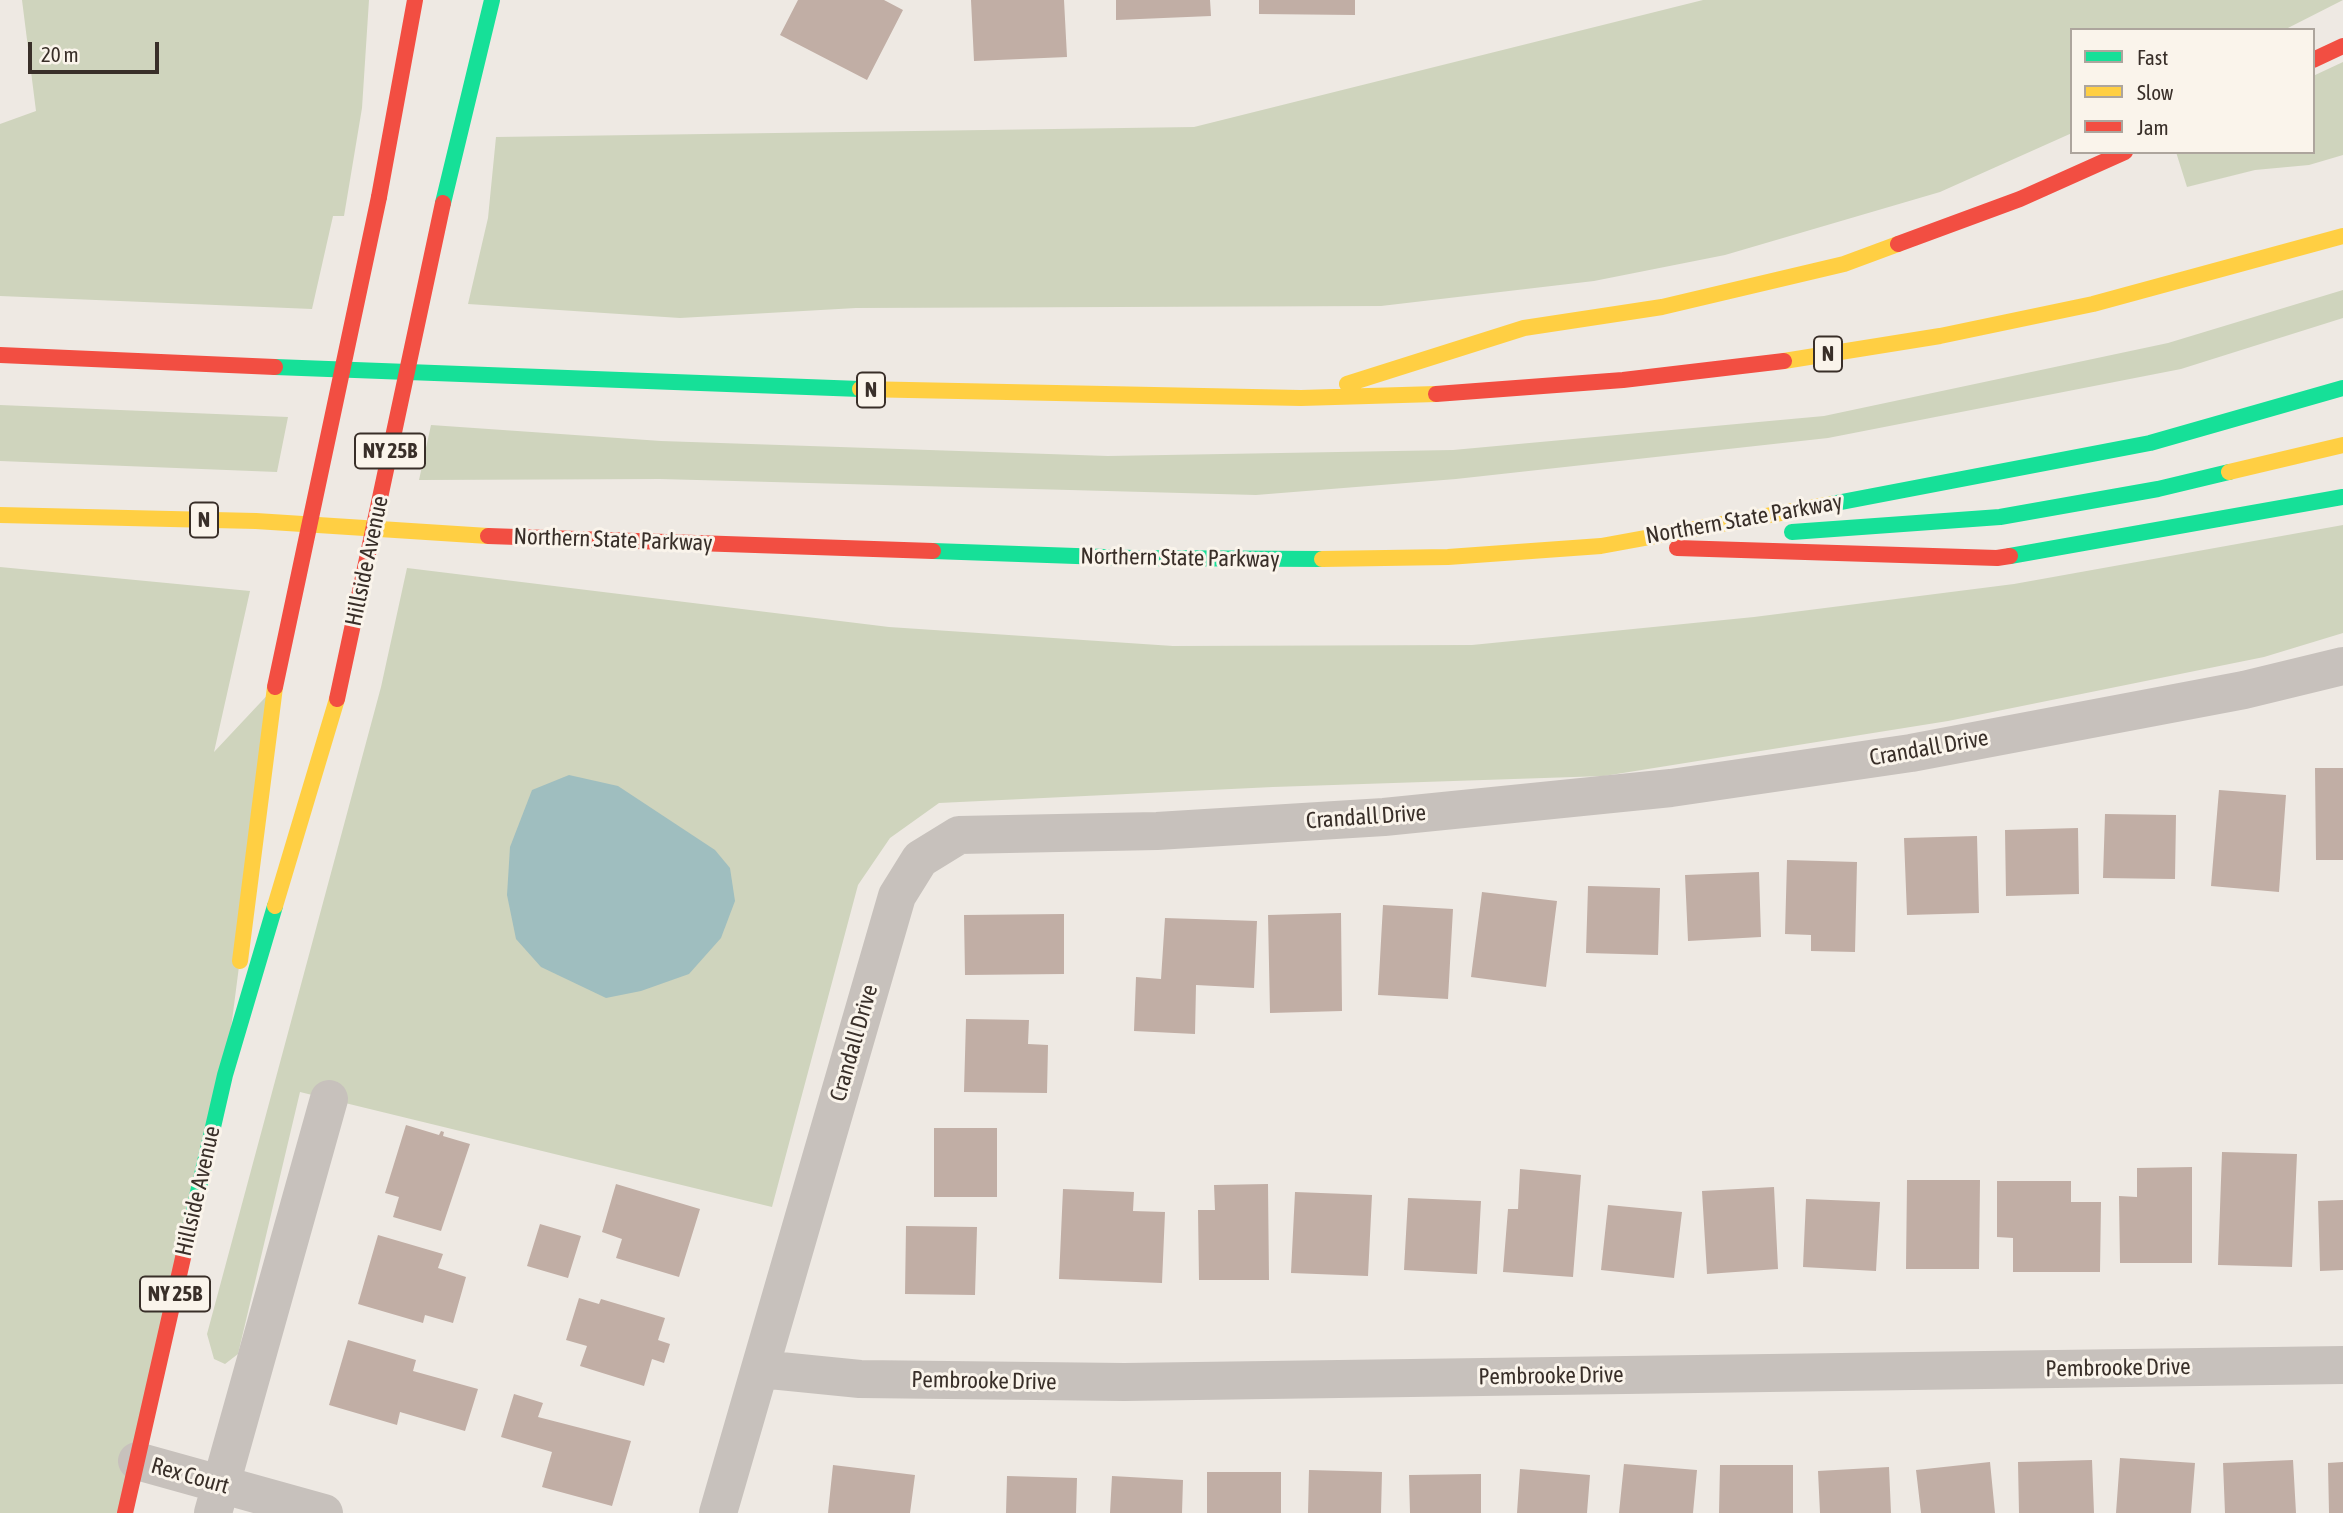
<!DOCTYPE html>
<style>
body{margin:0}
#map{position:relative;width:2343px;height:1513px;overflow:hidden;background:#eee9e3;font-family:"Asap Condensed",sans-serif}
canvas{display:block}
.legend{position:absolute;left:2070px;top:28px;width:245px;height:126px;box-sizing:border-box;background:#faf4eb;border:2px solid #ada59d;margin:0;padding:9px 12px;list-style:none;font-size:21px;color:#392f29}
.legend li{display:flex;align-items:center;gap:14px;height:35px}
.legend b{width:35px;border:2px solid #ada59d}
.scale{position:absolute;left:28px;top:42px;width:131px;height:32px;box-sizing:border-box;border:4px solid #392f29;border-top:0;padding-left:9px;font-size:21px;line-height:24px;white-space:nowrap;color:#392f29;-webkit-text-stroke:5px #faf4eb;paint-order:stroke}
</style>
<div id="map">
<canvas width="2343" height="1513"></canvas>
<ul class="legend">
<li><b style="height:9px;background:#16e098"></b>Fast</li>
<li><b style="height:9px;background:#ffcf43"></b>Slow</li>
<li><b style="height:9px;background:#f24e42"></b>Jam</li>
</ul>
<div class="scale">20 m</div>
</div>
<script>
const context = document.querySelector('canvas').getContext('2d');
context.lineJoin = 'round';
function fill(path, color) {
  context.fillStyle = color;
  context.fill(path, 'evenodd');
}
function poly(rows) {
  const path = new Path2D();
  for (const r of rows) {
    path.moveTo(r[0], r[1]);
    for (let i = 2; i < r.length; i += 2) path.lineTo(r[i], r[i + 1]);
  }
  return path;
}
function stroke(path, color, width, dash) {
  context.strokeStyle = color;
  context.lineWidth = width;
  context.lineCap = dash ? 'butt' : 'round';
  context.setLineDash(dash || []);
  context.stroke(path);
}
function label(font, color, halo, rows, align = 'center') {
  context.font = font + ' "Asap Condensed",sans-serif';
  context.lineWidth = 6;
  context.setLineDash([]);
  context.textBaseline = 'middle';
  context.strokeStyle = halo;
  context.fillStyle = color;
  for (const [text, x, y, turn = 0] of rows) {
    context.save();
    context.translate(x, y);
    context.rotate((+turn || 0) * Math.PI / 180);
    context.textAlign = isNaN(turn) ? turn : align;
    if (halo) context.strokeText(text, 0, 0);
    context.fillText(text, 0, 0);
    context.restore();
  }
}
fill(poly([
 [22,0,369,0,362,108,344,216,333,216,312,309,0,296,0,124,36,111],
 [1703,0,2343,0,2284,30,2072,30,2072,133,1940,192,1725,255,1594,281,1381,306,856,308,680,318,468,304,488,218,496,137,1194,127],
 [2343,62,2343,155,2309,165,2255,170,2187,187,2176,152,2313,152,2313,76],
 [2343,290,2343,318,2181,369,1828,438,1456,479,1256,495,660,479,419,480,431,425,661,441,1108,456,1453,450,1824,416,2168,343],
 [0,405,288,417,277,472,0,461],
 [2343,525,2343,633,2264,657,1948,721,1604,776,1273,787,939,803,890,838,858,885,772,1207,300,1092,238,1354,225,1364,214,1359,207,1334,381,687,407,568,889,627,1173,646,1472,645,1754,617,2014,584],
 [0,567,250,591,214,752,275,687,225,1075,125,1513,0,1513]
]), '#cfd4bd');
fill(poly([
 [569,775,618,786,715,850,730,868,735,901,721,938,689,974,641,991,606,998,541,967,516,939,507,895,510,847,532,790]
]), '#9fbebf');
fill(poly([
 [798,0,884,0,903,10,867,80,780,35],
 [971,0,1064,0,1067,57,974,61],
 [1116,0,1210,0,1211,16,1116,20],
 [1259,0,1355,0,1355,15,1259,14],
 [2315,768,2343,768,2343,860,2316,860],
 [2219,790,2286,795,2279,892,2211,886],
 [2105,814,2176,815,2175,879,2103,878],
 [2078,828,2079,894,2006,896,2005,830],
 [1977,836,1979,913,1907,915,1904,838],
 [1787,860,1857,862,1855,952,1811,951,1811,935,1785,934],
 [1759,872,1761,937,1688,941,1685,875],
 [1588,886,1660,888,1658,955,1586,953],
 [1482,892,1557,901,1546,987,1471,977],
 [1383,905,1453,909,1448,999,1378,995],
 [1341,913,1342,1011,1270,1013,1268,915],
 [1064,914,1064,974,965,975,964,915],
 [1165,918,1257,921,1254,988,1196,985,1195,1034,1134,1031,1136,977,1161,979],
 [966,1019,1029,1020,1028,1044,1048,1045,1047,1093,964,1092],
 [406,1125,439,1135,441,1131,444,1132,443,1136,470,1144,441,1231,393,1217,399,1197,385,1193],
 [934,1128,997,1128,997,1197,934,1197],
 [2222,1152,2297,1154,2292,1267,2218,1265],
 [2192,1167,2192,1263,2120,1263,2119,1196,2137,1197,2137,1168],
 [1520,1169,1581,1175,1573,1277,1503,1272,1508,1209,1518,1209],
 [1907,1180,1980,1180,1979,1269,1906,1269],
 [1997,1181,2071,1181,2071,1202,2101,1202,2100,1272,2013,1272,2013,1238,1997,1237],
 [616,1184,700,1209,679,1277,616,1258,622,1239,602,1232],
 [1268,1184,1269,1280,1199,1280,1198,1210,1215,1210,1214,1185],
 [1774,1187,1778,1269,1707,1274,1702,1191],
 [1063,1189,1134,1192,1133,1211,1165,1212,1162,1283,1059,1279],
 [1295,1192,1372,1195,1368,1276,1291,1273],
 [1408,1198,1481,1201,1477,1274,1404,1270],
 [1806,1199,1880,1202,1876,1271,1803,1267],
 [2343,1200,2343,1270,2320,1271,2318,1201],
 [1608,1205,1682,1212,1674,1278,1601,1270],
 [540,1224,581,1236,568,1278,527,1266],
 [906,1226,977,1227,975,1295,905,1294],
 [378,1235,443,1254,438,1268,466,1277,453,1323,425,1315,423,1323,358,1304],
 [579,1298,599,1304,601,1299,665,1318,658,1340,670,1344,664,1363,652,1359,644,1386,580,1366,587,1346,566,1340],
 [348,1340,416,1360,413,1371,478,1389,465,1431,400,1412,397,1425,329,1405],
 [514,1394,543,1403,538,1417,631,1441,612,1506,542,1487,552,1452,501,1437],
 [2120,1458,2195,1463,2191,1513,2116,1513],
 [2092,1460,2094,1513,2019,1513,2018,1462],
 [2293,1460,2296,1513,2225,1513,2223,1463],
 [1990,1462,1995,1513,1921,1513,1916,1470],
 [2343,1462,2343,1513,2329,1513,2328,1463],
 [1624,1464,1697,1470,1693,1513,1619,1513],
 [833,1465,915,1475,910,1513,828,1513],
 [1720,1465,1793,1465,1793,1513,1719,1513],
 [1889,1467,1891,1513,1820,1513,1818,1471],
 [1520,1469,1590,1475,1587,1513,1517,1513],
 [1309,1470,1382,1472,1381,1513,1308,1513],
 [1207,1472,1281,1472,1281,1513,1207,1513],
 [1481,1474,1481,1513,1410,1513,1409,1475],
 [1007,1476,1077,1478,1076,1513,1006,1513],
 [1112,1476,1183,1480,1182,1513,1110,1513]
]), '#c1aea5');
stroke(poly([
 [760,1369,860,1379,1124,1382,2343,1365],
 [137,1461,324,1513],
 [213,1513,329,1099],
 [718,1513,897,896,920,859,959,835,1157,831,1384,817,1671,788,1911,753,2244,690,2343,666]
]), '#c7c1bc', 38);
stroke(poly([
 [443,203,492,0],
 [275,367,860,389],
 [1831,504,2150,443,2343,388],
 [1792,532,2000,517,2158,489,2229,472],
 [933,551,1133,558,1322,559],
 [2010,556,2343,497],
 [190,1227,225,1075,275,906]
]), '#16e098', 16);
stroke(poly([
 [1784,361,1940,336,2093,304,2343,236],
 [1347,384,1524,328,1662,307,1844,264,1898,244],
 [860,389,1301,398,1436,394],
 [2229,472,2343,445],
 [0,515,256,521,488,536],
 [1322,559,1448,557,1601,546,1831,504],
 [275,906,337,699],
 [240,961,275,687]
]), '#ffcf43', 16);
stroke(poly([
 [2313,60,2343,46],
 [379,197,415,0],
 [1898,244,2020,199,2125,152],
 [0,355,275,367],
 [1436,394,1623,380,1784,361],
 [488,536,933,551],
 [1677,548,1997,558,2010,556],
 [125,1513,190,1227]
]), '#f24e42', 16);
stroke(poly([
 [275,687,379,197],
 [337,699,443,203]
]), '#f24e42', 16);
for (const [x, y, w] of [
 [1828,354,28],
 [871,390,28],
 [390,451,70],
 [204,520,28],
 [175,1294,70]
]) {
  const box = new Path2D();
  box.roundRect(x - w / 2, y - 17.5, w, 35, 5);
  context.fillStyle = '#faf4eb';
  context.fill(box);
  stroke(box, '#392f29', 2);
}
label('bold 21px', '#392f29', null, [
 ["N",1828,354],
 ["N",871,390],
 ["NY 25B",390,451],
 ["N",204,520],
 ["NY 25B",175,1294]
]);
label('23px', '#392f29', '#faf4eb', [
 ["Northern State Parkway",1744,519,-10],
 ["Northern State Parkway",613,540,2],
 ["Northern State Parkway",1180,558,1],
 ["Hillside Avenue",367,561,-78],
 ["Crandall Drive",1929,748,-10],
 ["Crandall Drive",1366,817,-4],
 ["Crandall Drive",854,1043,-74],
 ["Hillside Avenue",198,1191,-77],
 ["Pembrooke Drive",2118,1368,-1],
 ["Pembrooke Drive",1551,1376,-1],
 ["Pembrooke Drive",984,1381,1],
 ["Rex Court",190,1476,16]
]);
</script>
